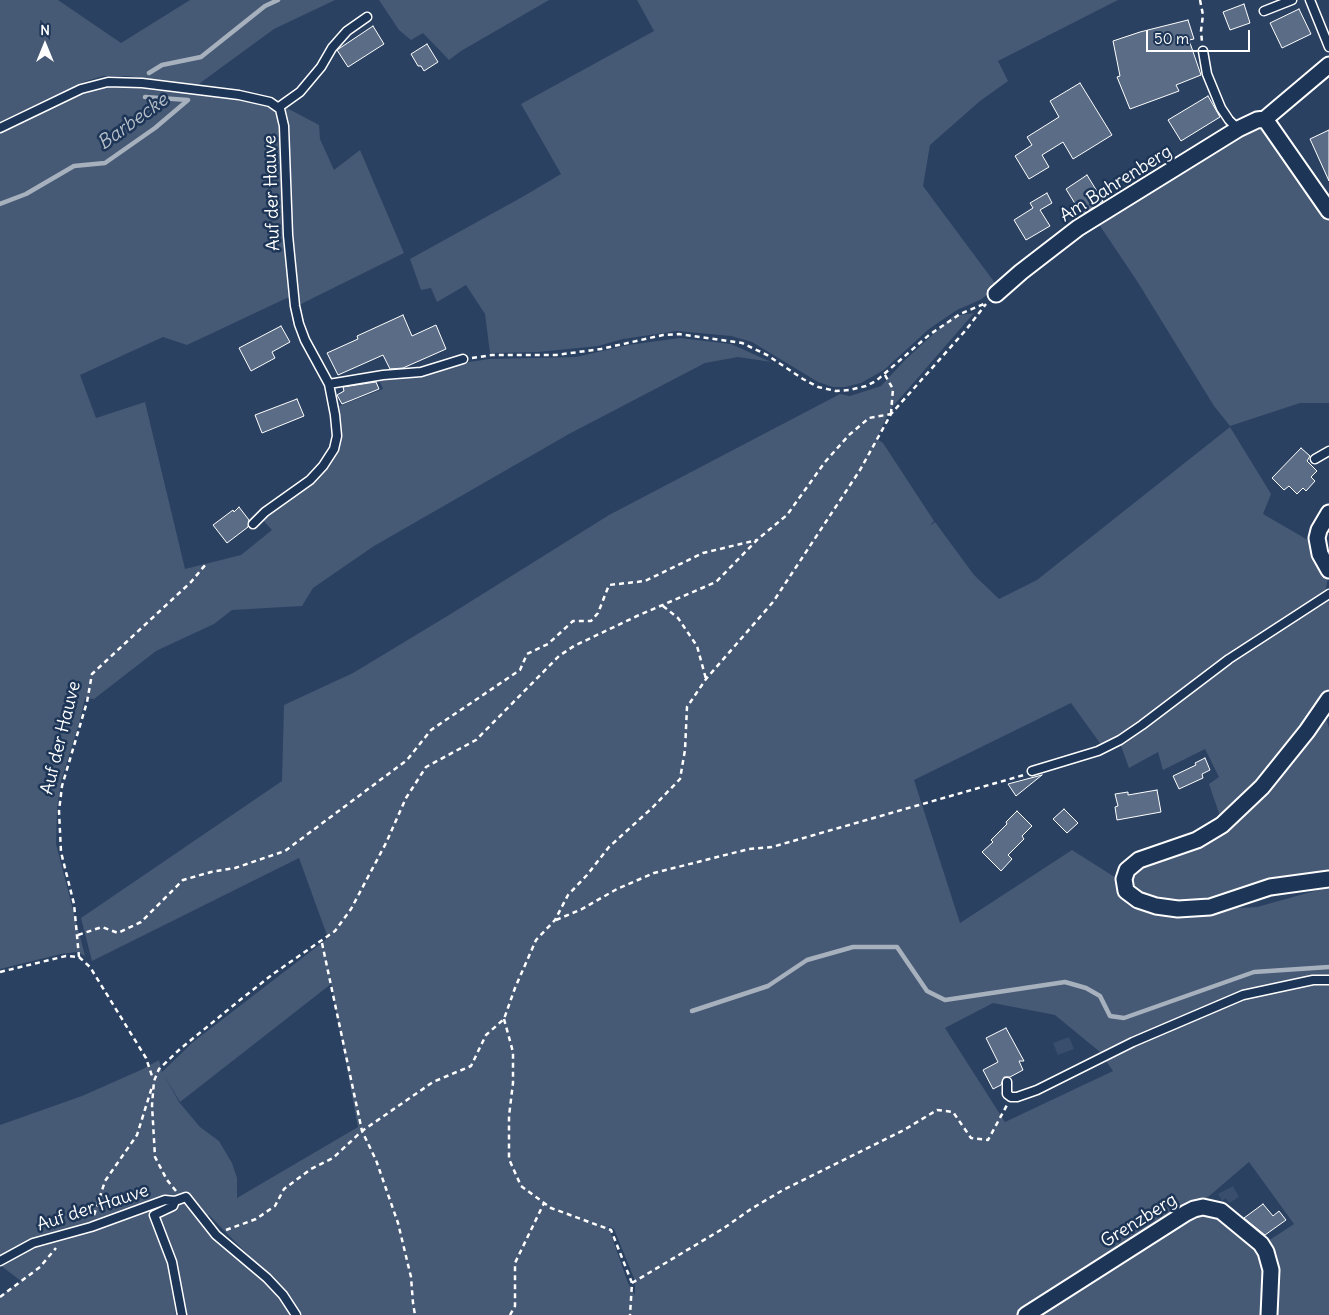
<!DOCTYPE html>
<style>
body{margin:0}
#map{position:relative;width:1329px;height:1315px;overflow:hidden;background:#2a4161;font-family:Delius,sans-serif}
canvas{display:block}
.north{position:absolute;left:20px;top:20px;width:50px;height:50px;-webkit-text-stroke:4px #1d3557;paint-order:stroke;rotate:0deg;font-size:14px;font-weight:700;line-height:20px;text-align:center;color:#fff}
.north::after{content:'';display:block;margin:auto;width:18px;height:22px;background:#fff;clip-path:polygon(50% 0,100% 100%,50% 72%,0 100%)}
.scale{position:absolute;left:1146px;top:30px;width:104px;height:22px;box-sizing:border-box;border:2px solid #fff;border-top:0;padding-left:6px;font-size:15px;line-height:18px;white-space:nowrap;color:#fff;-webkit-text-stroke:4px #1d3557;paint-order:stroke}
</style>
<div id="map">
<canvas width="1329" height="1315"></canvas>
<div class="north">N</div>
<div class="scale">50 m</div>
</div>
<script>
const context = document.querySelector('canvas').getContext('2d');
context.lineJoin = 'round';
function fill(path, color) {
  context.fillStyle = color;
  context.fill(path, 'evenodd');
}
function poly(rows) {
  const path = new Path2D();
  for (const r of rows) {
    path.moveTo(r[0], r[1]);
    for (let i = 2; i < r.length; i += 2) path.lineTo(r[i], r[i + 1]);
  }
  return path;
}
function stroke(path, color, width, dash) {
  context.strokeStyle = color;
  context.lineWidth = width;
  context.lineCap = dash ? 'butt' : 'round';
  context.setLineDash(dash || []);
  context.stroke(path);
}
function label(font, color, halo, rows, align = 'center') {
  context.font = font + ' Delius,sans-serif';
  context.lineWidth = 5;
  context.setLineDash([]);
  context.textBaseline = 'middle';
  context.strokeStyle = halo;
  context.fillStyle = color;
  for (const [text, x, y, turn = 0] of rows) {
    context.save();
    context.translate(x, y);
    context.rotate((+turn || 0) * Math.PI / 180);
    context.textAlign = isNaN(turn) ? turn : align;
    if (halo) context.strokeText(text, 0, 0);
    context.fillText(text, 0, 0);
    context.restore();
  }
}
fill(poly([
 [1069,1037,1074,1049,1058,1055,1053,1043],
 [1233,1186,1239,1197,1229,1203,1226,1198,1222,1201,1218,1194]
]), '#394e6c');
fill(poly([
 [0,0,58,0,121,43,190,0,335,0,274,29,196,86,128,76,103,76,83,82,0,124],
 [379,0,549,0,461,51,449,60,423,33,411,40,399,30],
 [637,0,1118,0,998,61,1008,81,980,101,930,145,923,186,998,287,980,300,957,310,929,329,884,370,861,383,845,387,833,387,818,382,752,342,731,336,677,331,623,339,598,346,538,352,490,353,485,314,466,285,437,302,431,288,421,290,410,259,524,196,561,174,521,104,654,31],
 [107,84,143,86,239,97,266,105,275,112,280,125,282,202,289,297,187,345,163,337,80,375,96,418,145,402,185,569,241,555,272,530,261,518,297,494,327,468,340,442,339,406,383,389,379,380,435,371,469,362,489,359,576,357,628,345,680,338,731,344,771,362,738,357,705,363,569,434,374,546,313,588,302,606,232,610,214,624,156,651,94,699,85,698,80,720,61,781,57,808,56,844,85,956,77,952,61,954,0,969,0,131,52,106],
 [285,107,319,125,320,139,334,170,360,150,404,253,297,306,292,256,287,124],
 [1257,126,1265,128,1329,218,1329,403,1300,403,1230,426,1214,406,1137,281,1096,220],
 [974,313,889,411,877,439,883,443,934,521,930,526,935,522,974,575,999,599,1037,580,1230,427,1271,494,1263,514,1313,543,1328,577,1326,589,1316,598,1252,639,1140,722,1102,746,1071,703,914,780,960,923,1072,850,1121,881,1125,891,1134,907,1156,912,1257,907,1329,887,1329,1315,1273,1315,1265,1243,1294,1224,1249,1162,1208,1197,1131,1241,1017,1315,302,1315,293,1301,209,1215,206,1217,246,1263,288,1306,294,1315,184,1315,176,1281,171,1286,176,1315,0,1315,0,1296,21,1281,0,1265,0,1125,82,1096,143,1069,159,1060,162,1072,193,1042,328,938,299,858,92,961,81,918,282,781,284,705,353,673,449,615,609,515,840,394,850,396,881,386,904,361,953,316],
 [331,984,358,1127,237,1198,237,1178,232,1163,219,1141,200,1127,179,1102,164,1075,180,1102],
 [993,1003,1055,1015,1100,1052,1113,1071,1005,1122,945,1028],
 [608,1226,614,1229,635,1281,635,1295,628,1283],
 [1329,599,1329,688,1323,701,1267,774,1221,819,1209,784,1219,777,1205,749,1163,770,1158,752,1129,768,1120,743,1150,726,1186,695,1231,661],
 [1324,712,1329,728,1329,883,1255,901,1153,906,1127,885,1136,866,1201,841],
 [1186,1215,1222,1215,1264,1255,1265,1315,1034,1315]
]), '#465975');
stroke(poly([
 [149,73,162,65,201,57,265,6,278,0],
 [0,204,26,194,74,166,105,163,155,128,188,100,145,97],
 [692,1011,768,986,807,960,853,947,897,947,927,991,945,1000,1065,982,1086,988,1100,996,1110,1016,1124,1018,1254,972,1329,967]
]), '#a7b1be', 4.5);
const building = poly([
 [1244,4,1250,23,1230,30,1223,12,1244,4],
 [1299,9,1311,34,1282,48,1270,23,1299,9],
 [1188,20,1194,39,1189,40,1201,75,1176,85,1179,91,1130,109,1117,77,1120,76,1113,41,1140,32,1188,20],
 [373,26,384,44,348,67,337,50,373,26],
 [427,44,438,62,424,71,421,66,418,66,411,54,427,44],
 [1080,83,1112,135,1073,159,1063,142,1042,155,1049,167,1029,179,1015,156,1032,145,1027,137,1059,117,1050,101,1080,83],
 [1208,96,1220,117,1181,141,1168,120,1208,96],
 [1329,130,1329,181,1310,139,1329,130],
 [1087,175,1103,201,1082,215,1066,189,1087,175],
 [1047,193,1052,203,1040,210,1050,226,1026,240,1014,220,1033,208,1030,203,1047,193],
 [403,315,412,336,436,325,446,349,403,368,390,369,383,355,338,375,327,353,358,339,357,336,403,315],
 [281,326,290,342,272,352,275,358,251,371,239,348,281,326],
 [376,382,379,389,342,404,337,395,344,391,343,387,376,382],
 [297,399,304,416,262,433,255,415,297,399],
 [1301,448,1310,456,1307,461,1317,471,1311,477,1315,481,1306,491,1303,488,1297,494,1289,486,1284,490,1272,478,1301,448],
 [239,507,249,520,248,527,227,543,213,525,233,510,234,512,239,507],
 [1205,758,1210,770,1202,774,1203,778,1179,789,1173,776,1196,765,1195,763,1205,758],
 [1042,775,1016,796,1008,784,1042,775],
 [1157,790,1161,812,1117,820,1115,807,1118,806,1115,794,1128,792,1128,795,1157,790],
 [1064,809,1078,823,1067,833,1053,819,1064,809],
 [1017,811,1032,826,1022,836,1024,839,1008,855,1012,859,1001,871,982,852,993,842,991,840,1007,824,1006,822,1017,811],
 [1006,1028,1024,1061,1019,1061,1023,1070,1010,1077,1004,1077,1001,1085,993,1089,983,1070,998,1062,986,1038,1006,1028],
 [1263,1204,1273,1216,1279,1211,1286,1220,1265,1235,1244,1218,1263,1204]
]);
fill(building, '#5b6c86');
stroke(building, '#fff', 1);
const service = poly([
 [1310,0,1329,47],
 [1264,11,1292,0],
 [1203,51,1207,74,1221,108,1229,120,1238,129],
 [279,107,300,92,321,67,332,48,347,31,367,17],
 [0,128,81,89,108,82,142,83,239,95,270,102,280,109,284,126,288,235,295,306,299,324,305,340,329,384,335,415,337,436,334,449,323,466,310,480,265,512,253,524],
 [329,384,383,375,421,372,463,359],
 [1315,459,1329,451],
 [1032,771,1098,751,1120,740,1142,725,1229,659,1329,594],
 [1007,1082,1007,1094,1011,1097,1017,1097,1037,1090,1133,1042,1243,995,1313,980,1329,980],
 [175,1201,173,1206,154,1215,172,1262,182,1315],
 [0,1261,33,1243,91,1227,165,1200,175,1201,186,1197,216,1235,267,1278,283,1295,296,1315]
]);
const minor = poly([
 [1265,119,1329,211],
 [996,294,1021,272,1078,228,1238,129,1257,120,1265,119,1329,65],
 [1329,513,1319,530,1317,538,1320,554,1329,570],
 [1329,699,1307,731,1262,787,1222,825,1197,840,1139,860,1127,870,1124,879,1126,891,1138,900,1156,906,1178,909,1210,907,1270,887,1329,879],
 [1026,1315,1186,1213,1194,1209,1203,1207,1221,1211,1261,1244,1266,1252,1271,1270,1269,1315]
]);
stroke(service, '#fff', 11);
stroke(minor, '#fff', 19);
stroke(poly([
 [1200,0,1203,15,1201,31,1202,42],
 [472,358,492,355,556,355,601,349,663,335,679,334,742,343,767,355,803,379,818,387,836,391,849,390,866,386,876,381,929,335,960,314,986,303],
 [885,375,893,389,891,413],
 [663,606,678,618,697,646,706,679],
 [556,920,582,909,617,889,654,873,749,849,772,847,1024,775],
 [78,935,102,927,118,933,141,922,183,880,211,872,235,868,285,851,407,760,431,730,520,670,527,654,548,644,573,621,591,621,598,613,609,585,645,581,703,553,757,540],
 [322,943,362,1131,376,1160,398,1223,411,1277,413,1303,415,1315],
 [79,957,74,904,61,852,59,811,62,786,87,702,92,674,191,582,206,564],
 [0,972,66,956,79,957,90,967,146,1058,153,1079],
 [504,1019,513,1052,513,1083,509,1116,509,1159,521,1186,551,1208,611,1230,632,1283,630,1315],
 [176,1191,167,1180,155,1157,152,1105,154,1081,159,1069,180,1049,240,1000,273,974,335,931,351,909,386,843,406,798,426,767,476,740,559,656,574,646,637,616,716,582,758,539,787,515,825,462,849,435,869,418,891,414],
 [94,1215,105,1181,137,1135,152,1087],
 [226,1230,256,1219,275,1206,284,1189,311,1169,333,1158,362,1131,433,1082,471,1066,486,1035,504,1019,515,988,536,940,555,920,568,895,587,875,609,847,653,807,680,779,685,750,687,707,706,679,773,602,860,470,891,414,965,331,986,304],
 [632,1283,724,1228,751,1209,783,1190,904,1130,937,1110,953,1112,971,1138,988,1140,1007,1105],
 [0,1297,40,1267,56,1248],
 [510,1315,515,1306,515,1263,544,1203]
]), '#fff', 2.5, [5, 4]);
stroke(service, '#1d3557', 8);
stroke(minor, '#1d3557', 15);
label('18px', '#fff', '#1d3557', [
 ["Am Bahrenberg",1116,184,-32],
 ["Auf der Hauve",272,193,-92],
 ["Auf der Hauve",61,738,-76],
 ["Auf der Hauve",93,1208,-18],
 ["Grenzberg",1139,1221,-32]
]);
label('italic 19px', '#b6bec8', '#1d3557', [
 ["Barbecke",133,122,-36]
]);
</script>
